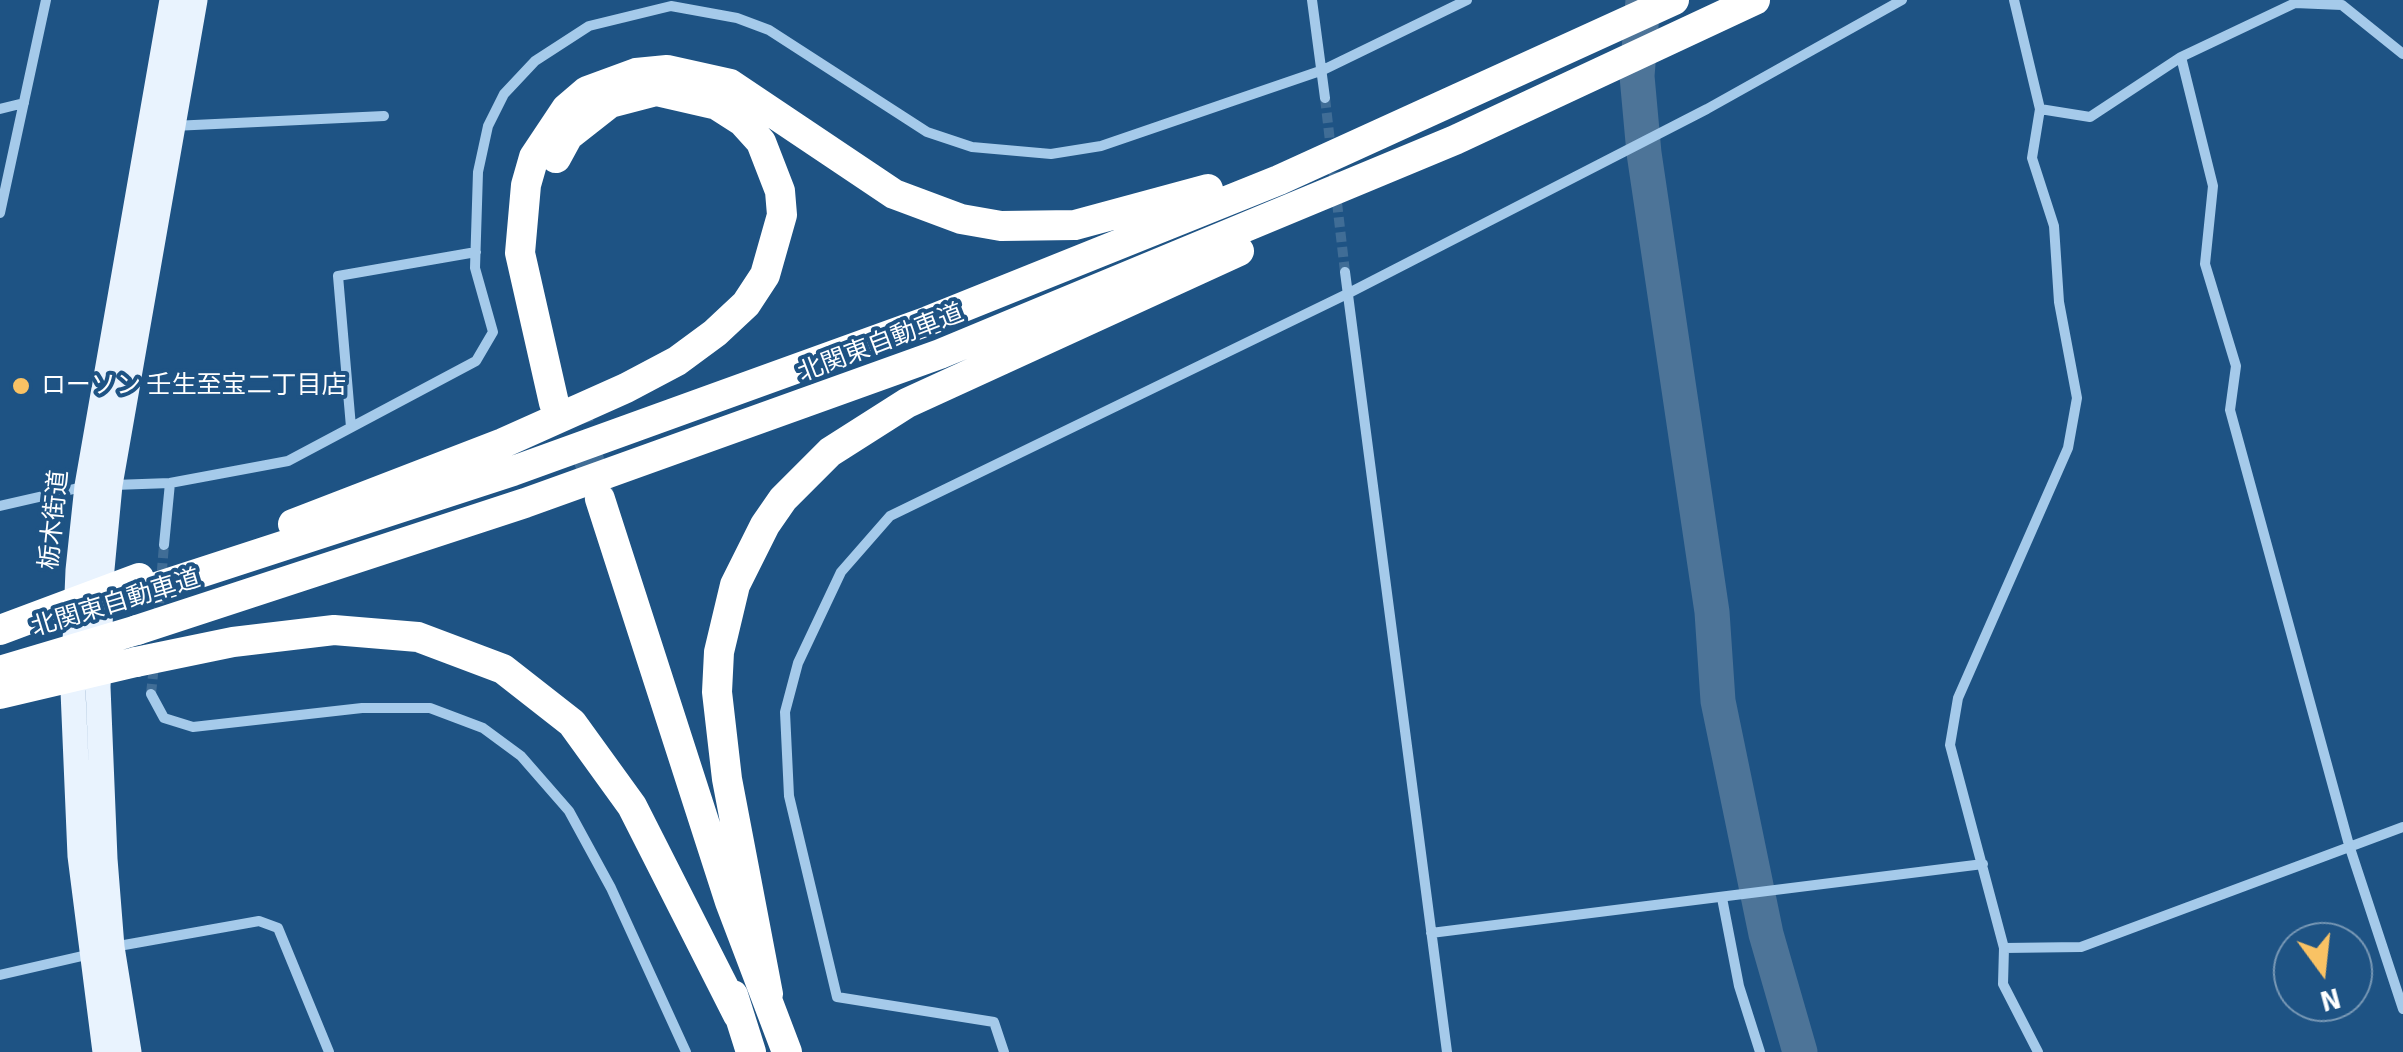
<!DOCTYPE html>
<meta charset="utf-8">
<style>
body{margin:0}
#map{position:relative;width:2403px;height:1052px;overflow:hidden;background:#1e5384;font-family:Signika,sans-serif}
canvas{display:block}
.north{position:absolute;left:2273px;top:922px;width:100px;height:100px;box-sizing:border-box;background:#1e5384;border:2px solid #7898b5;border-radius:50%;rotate:165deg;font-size:28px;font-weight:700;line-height:40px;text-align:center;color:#fff}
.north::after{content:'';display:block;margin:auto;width:35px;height:45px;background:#f9c264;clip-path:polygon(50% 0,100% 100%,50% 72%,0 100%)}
</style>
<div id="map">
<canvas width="2403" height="1052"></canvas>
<div class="north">N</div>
</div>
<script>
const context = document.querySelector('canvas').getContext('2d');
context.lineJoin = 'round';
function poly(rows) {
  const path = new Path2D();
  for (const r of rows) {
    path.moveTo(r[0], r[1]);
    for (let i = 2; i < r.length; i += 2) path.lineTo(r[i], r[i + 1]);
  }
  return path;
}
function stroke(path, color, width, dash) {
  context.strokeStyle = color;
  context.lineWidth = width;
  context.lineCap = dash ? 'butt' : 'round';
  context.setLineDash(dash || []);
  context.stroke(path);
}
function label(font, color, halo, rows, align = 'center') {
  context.font = font + ' Signika,"Noto Sans JP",sans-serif';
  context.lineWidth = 8;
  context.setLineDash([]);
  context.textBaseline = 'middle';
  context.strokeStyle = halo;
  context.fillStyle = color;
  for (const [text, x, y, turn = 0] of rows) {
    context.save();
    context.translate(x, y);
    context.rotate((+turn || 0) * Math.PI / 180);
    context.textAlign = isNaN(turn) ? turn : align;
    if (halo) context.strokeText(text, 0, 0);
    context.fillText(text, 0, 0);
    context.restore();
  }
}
stroke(poly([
 [1643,0,1637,76,1644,153,1712,612,1718,701,1766,934,1800,1052]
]), '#4d7498', 35);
stroke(poly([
 [1325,98,1345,272],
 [158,618,164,545],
 [151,694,154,665]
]), '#406d96', 10, [10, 5]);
stroke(poly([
 [571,396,600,499]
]), '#406d96', 30, [30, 15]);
stroke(poly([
 [1312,0,1325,98],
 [2014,0,2040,109,2032,158,2054,226,2059,302,2077,398,2068,448,1958,698,1950,745,2004,948,2003,984,2038,1052],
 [2181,57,2213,186,2205,264,2236,366,2230,410,2349,845,2403,1009],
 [0,109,24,103],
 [2040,109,2090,117,2181,57,2295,3,2342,5,2403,54],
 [173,126,384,116],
 [0,213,46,0],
 [1345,272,1447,1052],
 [351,427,338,276,476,252],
 [114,485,170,483,288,461,476,361,493,332,475,268,478,172,488,126,504,94,535,61,589,26,671,6,737,18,769,30,927,132,972,147,1051,154,1101,146,1323,70,1467,0],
 [0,506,87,486],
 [164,545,170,483],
 [151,694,164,718,193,727,362,708,430,708,483,728,521,756,569,811,611,888,686,1052],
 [1722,898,1739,986,1760,1052],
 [1431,933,1983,864],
 [113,947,259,921,278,928,329,1052],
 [2004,948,2081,947,2403,827],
 [0,975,91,954],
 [1004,1052,994,1022,837,997,789,796,785,712,798,663,841,572,890,516,1347,294,1707,109,1902,0]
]), '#a5caea', 10);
stroke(poly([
 [105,1052,80,856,73,691,78,570,87,486,172,0],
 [129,1052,112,947,105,859,98,687,102,569,110,485,195,0]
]), '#e9f3fe', 25);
stroke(poly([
 [554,403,520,253,526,185,534,157,566,109,587,91,636,73,667,70,730,84,894,194,961,219,1001,226,1075,225,1208,189],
 [600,499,730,902,787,1052],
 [293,524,503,443,626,388,677,361,715,333,746,304,765,275,782,215,780,191,761,142,742,121,717,105,656,91,610,103,568,136,556,158],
 [138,593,513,471,928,321,1279,180,1674,0],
 [137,630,525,503,940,354,1455,140,1755,0],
 [136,662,233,642,334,630,418,637,503,669,572,723,632,806,738,1015],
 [768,994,727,779,717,692,719,652,735,585,765,525,783,499,830,452,907,403,1239,251],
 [733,995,751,1052]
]), '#fff', 30);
stroke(poly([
 [0,630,139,578],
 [0,671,137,630],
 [0,694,136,662]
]), '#fff', 30);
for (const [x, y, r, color] of [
 [21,386,10,"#f9c264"]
]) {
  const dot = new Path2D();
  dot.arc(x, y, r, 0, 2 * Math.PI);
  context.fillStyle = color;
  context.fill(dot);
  stroke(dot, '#1e5384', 4);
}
label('25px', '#fff', '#1e5384', [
 ["北関東自動車道",881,344,-21],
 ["栃木街道",55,520,-84],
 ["北関東自動車道",116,604,-17]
]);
label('25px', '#fff', '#1e5384', [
 ["ローソン 壬生至宝二丁目店",41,386]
], 'left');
</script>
